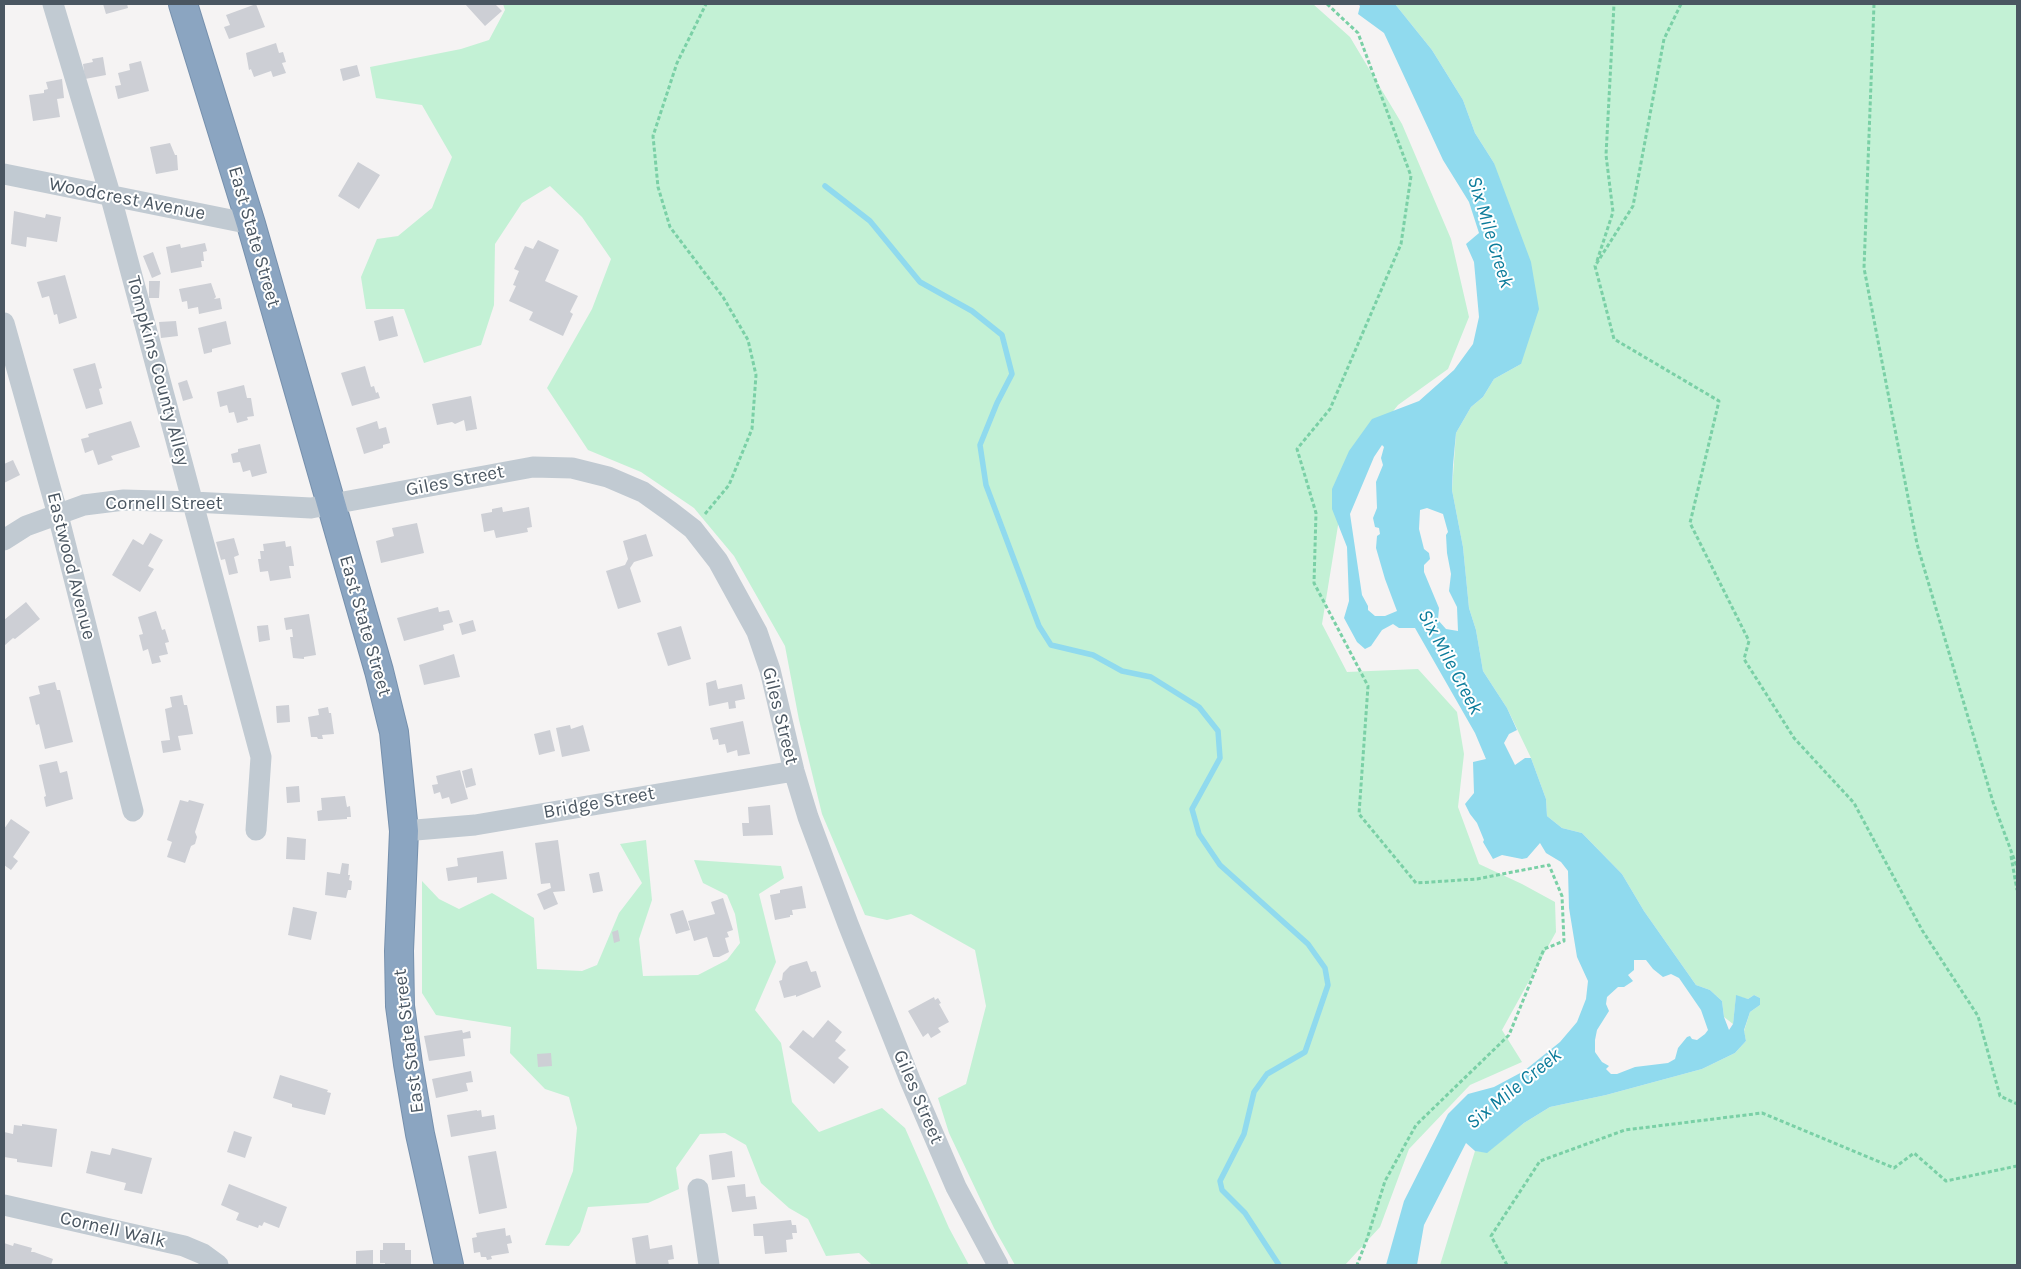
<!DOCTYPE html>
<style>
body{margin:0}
#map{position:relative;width:2021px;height:1269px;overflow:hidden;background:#f5f3f3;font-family:Karla,sans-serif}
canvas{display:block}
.frame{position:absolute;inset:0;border:5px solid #4a5661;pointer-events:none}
</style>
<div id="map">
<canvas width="2021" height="1269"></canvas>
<div class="frame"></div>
</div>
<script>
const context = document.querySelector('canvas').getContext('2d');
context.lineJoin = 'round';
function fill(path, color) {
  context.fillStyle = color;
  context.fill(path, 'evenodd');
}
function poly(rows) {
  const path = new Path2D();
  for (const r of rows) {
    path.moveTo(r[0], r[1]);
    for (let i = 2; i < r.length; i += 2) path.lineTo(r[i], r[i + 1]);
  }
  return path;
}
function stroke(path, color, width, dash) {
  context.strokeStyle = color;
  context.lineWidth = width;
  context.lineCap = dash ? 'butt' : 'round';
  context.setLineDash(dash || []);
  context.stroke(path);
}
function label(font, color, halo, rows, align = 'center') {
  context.font = font + ' Karla,sans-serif';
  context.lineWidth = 4;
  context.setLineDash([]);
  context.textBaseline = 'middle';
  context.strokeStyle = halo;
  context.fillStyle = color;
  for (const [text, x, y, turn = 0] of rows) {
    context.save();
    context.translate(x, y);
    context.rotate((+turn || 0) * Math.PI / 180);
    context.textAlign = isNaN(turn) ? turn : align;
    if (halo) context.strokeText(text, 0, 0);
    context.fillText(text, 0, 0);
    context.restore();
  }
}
fill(poly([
 [503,4,1313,4,1350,37,1402,124,1451,239,1469,317,1448,369,1398,405,1347,470,1322,624,1347,672,1418,669,1457,712,1464,754,1458,807,1479,864,1522,884,1555,902,1556,932,1502,1030,1522,1062,1470,1085,1409,1149,1380,1227,1345,1265,1015,1265,994,1228,949,1133,938,1098,966,1084,986,1006,975,950,911,914,887,920,865,915,822,814,799,720,785,646,734,556,694,508,641,472,588,450,547,388,592,309,611,259,582,217,550,186,522,203,495,244,494,305,481,345,424,363,404,309,366,309,361,277,377,239,398,236,432,208,452,157,422,105,376,98,370,67,461,49,489,40,505,10],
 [1395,4,2017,4,2017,1265,1440,1265,1475,1151,1487,1152,1524,1123,1550,1107,1606,1095,1702,1069,1735,1053,1746,1041,1744,1031,1750,1012,1760,1005,1760,998,1754,995,1748,999,1736,996,1733,1024,1724,1017,1722,1001,1710,990,1696,985,1644,911,1622,874,1582,833,1562,828,1547,816,1546,799,1531,758,1507,708,1483,671,1476,630,1469,608,1463,547,1452,490,1456,433,1471,407,1483,397,1494,379,1521,364,1494,163,1475,133,1463,100,1432,50],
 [646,840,652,900,639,939,643,976,698,975,727,960,740,943,735,914,727,895,703,883,694,860,781,866,784,878,759,894,776,962,755,1010,781,1043,792,1102,819,1132,882,1108,905,1128,949,1228,969,1265,872,1265,859,1253,826,1256,808,1219,789,1208,761,1183,746,1145,725,1133,700,1134,676,1168,679,1189,648,1203,588,1207,580,1232,569,1246,545,1245,573,1171,577,1128,569,1097,545,1089,510,1053,511,1027,436,1015,422,993,422,881,439,899,459,909,492,893,534,918,537,969,582,971,597,965,619,913,642,883,620,844]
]), '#c3f1d5');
fill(poly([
 [1358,4,1395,4,1432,50,1463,100,1475,133,1494,163,1531,262,1539,309,1521,364,1494,379,1483,397,1471,407,1456,433,1453,465,1452,490,1463,547,1469,608,1476,630,1483,671,1507,708,1517,730,1509,734,1504,743,1515,765,1525,758,1531,758,1546,799,1547,816,1562,828,1582,833,1622,874,1644,911,1696,985,1710,990,1722,1001,1724,1017,1729,1030,1733,1024,1736,995,1748,999,1754,995,1760,998,1760,1005,1750,1012,1744,1030,1746,1041,1735,1053,1702,1069,1606,1095,1550,1107,1524,1123,1487,1153,1475,1151,1466,1143,1424,1225,1417,1265,1386,1265,1404,1201,1448,1114,1468,1094,1494,1087,1524,1071,1560,1042,1577,1022,1586,999,1588,981,1577,957,1569,908,1568,871,1561,862,1546,853,1540,843,1527,858,1522,859,1502,855,1493,859,1483,842,1484,840,1477,823,1470,814,1465,804,1474,793,1473,762,1486,759,1475,733,1415,628,1399,628,1393,624,1382,630,1371,646,1365,649,1357,642,1344,618,1349,601,1347,547,1332,509,1332,489,1349,451,1372,419,1419,401,1454,370,1473,344,1479,317,1474,262,1466,244,1479,233,1469,202,1443,160,1384,33,1358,14,1360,6],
 [1382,445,1384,447,1381,458,1383,465,1376,482,1377,508,1373,518,1375,527,1379,528,1380,534,1377,536,1376,548,1385,579,1397,611,1385,616,1375,616,1368,610,1368,606,1362,595,1350,514,1374,457],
 [1427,508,1443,514,1448,532,1446,535,1447,553,1451,574,1449,591,1457,607,1458,631,1446,629,1438,620,1439,608,1424,572,1424,565,1430,559,1429,553,1424,549,1419,529,1420,510],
 [1634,960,1646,960,1653,969,1663,977,1671,974,1679,978,1701,1010,1708,1030,1705,1034,1697,1040,1692,1039,1690,1036,1687,1037,1678,1048,1675,1059,1668,1063,1635,1067,1617,1074,1611,1074,1606,1069,1609,1066,1602,1062,1595,1052,1595,1040,1597,1030,1609,1011,1606,1004,1607,997,1618,987,1624,987,1633,981,1628,975,1634,970]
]), '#90daee');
stroke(poly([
 [825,186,870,221,920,282,972,311,1002,335,1012,374,997,403,980,445,986,485,1039,626,1051,645,1093,655,1122,671,1151,677,1199,707,1218,731,1220,758,1192,809,1199,834,1220,865,1308,944,1325,968,1328,985,1305,1052,1267,1074,1254,1092,1244,1134,1220,1181,1222,1190,1245,1213,1279,1265]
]), '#90daee', 5.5);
fill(poly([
 [103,4,127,4,128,8,106,14],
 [256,4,265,27,229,39,224,27,230,25,226,15],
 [465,4,495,4,502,11,485,26],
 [276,43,279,53,283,52,286,62,282,63,286,73,273,77,271,71,254,77,251,69,249,70,246,53],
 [103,57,106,75,85,79,83,64,93,62,92,59],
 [141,61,149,91,118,99,115,86,121,85,118,73,130,70,129,64],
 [357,65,360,76,343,81,340,69],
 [62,79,64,98,57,99,60,117,33,121,29,95,44,93,44,90,48,89,46,82],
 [170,143,175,155,177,155,178,170,156,174,150,147],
 [358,162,380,175,359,209,338,196],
 [14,211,45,218,46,214,61,217,57,242,27,237,26,247,11,244],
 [538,240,559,250,545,281,578,296,570,312,573,314,563,336,529,320,533,312,509,301,516,286,513,285,519,271,514,269,525,246,533,249],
 [205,243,207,251,203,252,204,261,201,261,202,267,171,273,166,247,180,244,181,248],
 [153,252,161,274,152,278,143,256],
 [65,275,77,318,59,324,57,314,54,315,49,296,42,298,37,282],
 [149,281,160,281,159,298,149,298],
 [211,283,216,297,214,299,220,298,222,309,199,314,198,307,188,309,187,301,182,302,179,289],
 [393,316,398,336,379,341,374,321],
 [176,321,178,336,161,338,159,322],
 [226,321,231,344,212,349,212,352,204,354,198,328],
 [95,363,102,388,99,389,103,404,86,409,73,369],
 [365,366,371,387,374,386,376,393,378,392,380,398,352,406,341,373],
 [187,380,193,398,183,401,178,383],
 [244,385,247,398,251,398,254,416,247,417,248,420,237,423,234,412,229,413,227,405,220,407,217,392],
 [471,396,477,429,466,431,464,420,455,424,452,422,437,425,432,404],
 [131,421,140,447,111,456,113,460,98,465,93,450,85,453,81,439,89,437,88,434],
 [377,421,379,429,386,427,390,443,383,445,383,448,364,454,356,428],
 [260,444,267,473,252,477,250,470,243,472,240,462,233,463,231,454,238,452,238,449],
 [13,460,20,475,4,483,4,464],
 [502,507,503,512,529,507,532,527,527,528,528,532,496,538,494,530,484,532,481,514,492,512,492,509],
 [417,523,424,553,381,563,376,541,394,536,392,528],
 [150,533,163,540,148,566,154,569,140,592,112,575,133,539,143,545],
 [646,534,653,556,634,562,630,568,641,602,618,609,606,571,625,565,628,559,623,541],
 [234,538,239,555,234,557,238,573,229,575,225,559,221,560,216,542],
 [285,541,286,547,291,546,294,566,289,566,291,578,270,581,268,571,260,572,258,559,261,559,260,551,264,551,263,544],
 [26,602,40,619,15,639,13,638,4,646,4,620],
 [438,607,439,612,449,610,453,622,443,625,444,630,404,641,397,618],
 [156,611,162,630,165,629,169,642,165,643,168,654,159,656,161,662,152,664,148,649,143,651,139,635,143,634,138,617],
 [309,614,316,655,304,657,304,659,293,658,290,637,293,637,292,629,286,630,284,618],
 [473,620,476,631,462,635,459,624],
 [268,625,270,640,259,642,257,626],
 [681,626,691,659,668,666,657,633],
 [454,654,460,677,424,685,419,665],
 [716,680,718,689,742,684,745,699,735,701,736,708,729,709,728,702,709,706,706,683],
 [55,682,57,690,60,690,73,742,45,749,39,724,36,725,29,697,40,694,38,686],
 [182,695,184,705,187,705,193,734,178,736,181,750,163,753,161,741,170,740,165,709,172,707,170,697],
 [289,705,290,722,277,723,276,706],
 [328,707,329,713,331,713,334,734,322,735,323,739,318,739,317,737,311,737,308,717,319,715,318,709],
 [743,721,750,754,738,756,737,750,727,753,725,744,719,745,718,739,713,740,710,728],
 [570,725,571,729,583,725,590,751,562,757,556,728],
 [550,730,555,751,539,755,534,734],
 [57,761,60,773,67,771,73,799,46,807,44,797,46,796,39,765],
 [472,768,476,785,466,788,462,771],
 [460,770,468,799,451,804,449,797,442,799,440,792,434,794,432,785,438,784,436,776],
 [299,786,300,802,287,803,286,787],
 [345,796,347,807,350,806,351,817,347,817,347,819,318,821,317,811,322,810,321,798],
 [180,800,188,802,189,800,204,804,195,832,197,837,195,844,191,846,185,863,167,857,172,842,167,840],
 [770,805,773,835,743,836,742,823,749,823,748,807],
 [11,819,30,832,13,857,18,861,11,870,4,865,4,829],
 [287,837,306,839,305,860,286,859],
 [558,840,565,891,553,892,558,904,544,910,537,894,551,888,550,883,541,884,535,843],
 [503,851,507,879,477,883,477,877,448,881,446,868,458,866,457,858],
 [342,863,349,864,348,875,350,875,349,880,352,881,351,890,348,890,346,898,325,895,327,872,340,874],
 [599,872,603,891,593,893,589,874],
 [802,886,806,908,792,910,793,915,790,915,790,917,775,920,770,895,780,893,780,890],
 [723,898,733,930,727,932,729,937,725,938,729,952,719,957,713,957,707,937,694,941,688,921,715,914,711,902],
 [293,907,317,912,311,940,288,935],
 [683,910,690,930,676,934,670,914],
 [618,930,620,941,614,943,612,932],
 [807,961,811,972,816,971,821,987,796,997,796,995,784,998,779,981,782,980,783,973,790,966],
 [934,997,935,1000,938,998,941,1003,939,1004,949,1022,938,1028,941,1032,931,1038,928,1033,923,1037,908,1011],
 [828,1020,842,1032,835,1041,846,1050,838,1058,849,1067,834,1084,789,1047,803,1030,813,1038],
 [462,1030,463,1033,470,1031,471,1038,463,1039,465,1056,429,1061,424,1036],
 [551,1053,552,1066,538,1067,537,1054],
 [471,1071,473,1082,466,1083,468,1091,436,1098,432,1079],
 [280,1075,328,1090,327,1092,331,1093,325,1115,292,1107,292,1104,273,1098],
 [477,1110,477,1111,481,1110,482,1117,494,1115,496,1129,451,1137,447,1115],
 [22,1124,57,1129,52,1167,17,1162,17,1159,4,1157,4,1132,13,1134,14,1125,22,1126],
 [234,1131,252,1137,245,1158,227,1152],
 [112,1148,152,1158,142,1194,124,1190,126,1183,86,1173,91,1151,110,1155],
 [496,1151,507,1208,479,1214,468,1156],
 [732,1151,735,1177,712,1180,709,1155],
 [229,1184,287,1207,279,1228,264,1222,262,1226,259,1225,258,1228,236,1220,239,1213,221,1205],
 [745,1184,746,1197,755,1196,757,1209,732,1212,727,1186],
 [791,1220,792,1225,796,1225,797,1233,792,1233,793,1239,786,1240,787,1252,765,1254,763,1236,754,1236,753,1224],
 [505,1228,506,1236,510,1235,512,1243,507,1244,509,1253,491,1256,492,1259,487,1260,486,1257,481,1257,480,1252,474,1253,472,1238,477,1237,476,1233],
 [648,1235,650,1249,672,1245,674,1259,668,1260,669,1265,636,1265,632,1238],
 [4,1243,13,1246,14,1243,32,1248,31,1252,34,1252,53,1259,51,1265,4,1265],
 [383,1243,405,1243,405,1250,411,1250,411,1265,385,1265,385,1263,380,1263,380,1250,383,1250],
 [373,1250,373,1265,356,1265,356,1251]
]), '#cdcfd5');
const highway = poly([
 [183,4,251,224,379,671,394,732,404,831,399,951,400,1006,408,1064,420,1134,449,1265]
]);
stroke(highway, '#7690ad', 30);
stroke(poly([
 [1327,4,1358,33,1411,176,1401,244,1330,409,1297,449,1316,513,1314,583,1368,686,1359,814,1416,883,1477,879,1549,865,1562,896,1564,941,1544,949,1509,1035,1416,1125,1385,1181,1367,1239,1357,1265],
 [1681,4,1664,39,1633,206,1595,266,1614,339,1719,401,1690,523,1749,641,1744,659,1794,738,1854,803,1922,930,1978,1016,2000,1096,2017,1104],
 [1874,4,1864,268,1917,544,1993,802,2017,867],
 [1597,261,1613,212,1606,155,1614,4],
 [705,514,729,485,752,429,756,375,748,340,723,297,670,227,658,187,653,136,677,63,706,4],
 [2011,856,2017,890],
 [1507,1265,1491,1236,1540,1161,1625,1130,1762,1113,1894,1168,1914,1153,1946,1181,2017,1166]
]), '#7ad0a6', 3, [4, 2.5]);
stroke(poly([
 [53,4,110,194,261,757,256,830],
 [4,174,251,224],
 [4,323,58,515,133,811],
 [4,540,26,526,84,505,124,500,193,502,311,508,533,467,572,468,608,477,643,492,671,512,693,529,718,561,757,632,770,670,794,771,808,817,848,924,910,1080,956,1187,998,1265],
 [404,831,475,825,794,771],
 [698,1189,709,1265],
 [4,1205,184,1246,203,1254,218,1265]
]), '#c1cad2', 21);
stroke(highway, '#8ba5c1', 28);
label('19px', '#4a5661', '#fff', [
 ["Woodcrest Avenue",127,199,11],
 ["East State Street",254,237,74],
 ["Tompkins County Alley",158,371,75],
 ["Giles Street",455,481,-11],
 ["Cornell Street",164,504],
 ["Eastwood Avenue",71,566,76],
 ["East State Street",365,626,74],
 ["Giles Street",780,716,76],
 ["Bridge Street",599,803,-10],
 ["East State Street",409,1041,-97],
 ["Giles Street",918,1097,67],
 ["Cornell Walk",113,1230,13]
]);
label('italic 20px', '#0c7c9b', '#fff', [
 ["Six Mile Creek",1490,232,73],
 ["Six Mile Creek",1450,662,62],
 ["Six Mile Creek",1514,1089,-39]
]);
</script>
